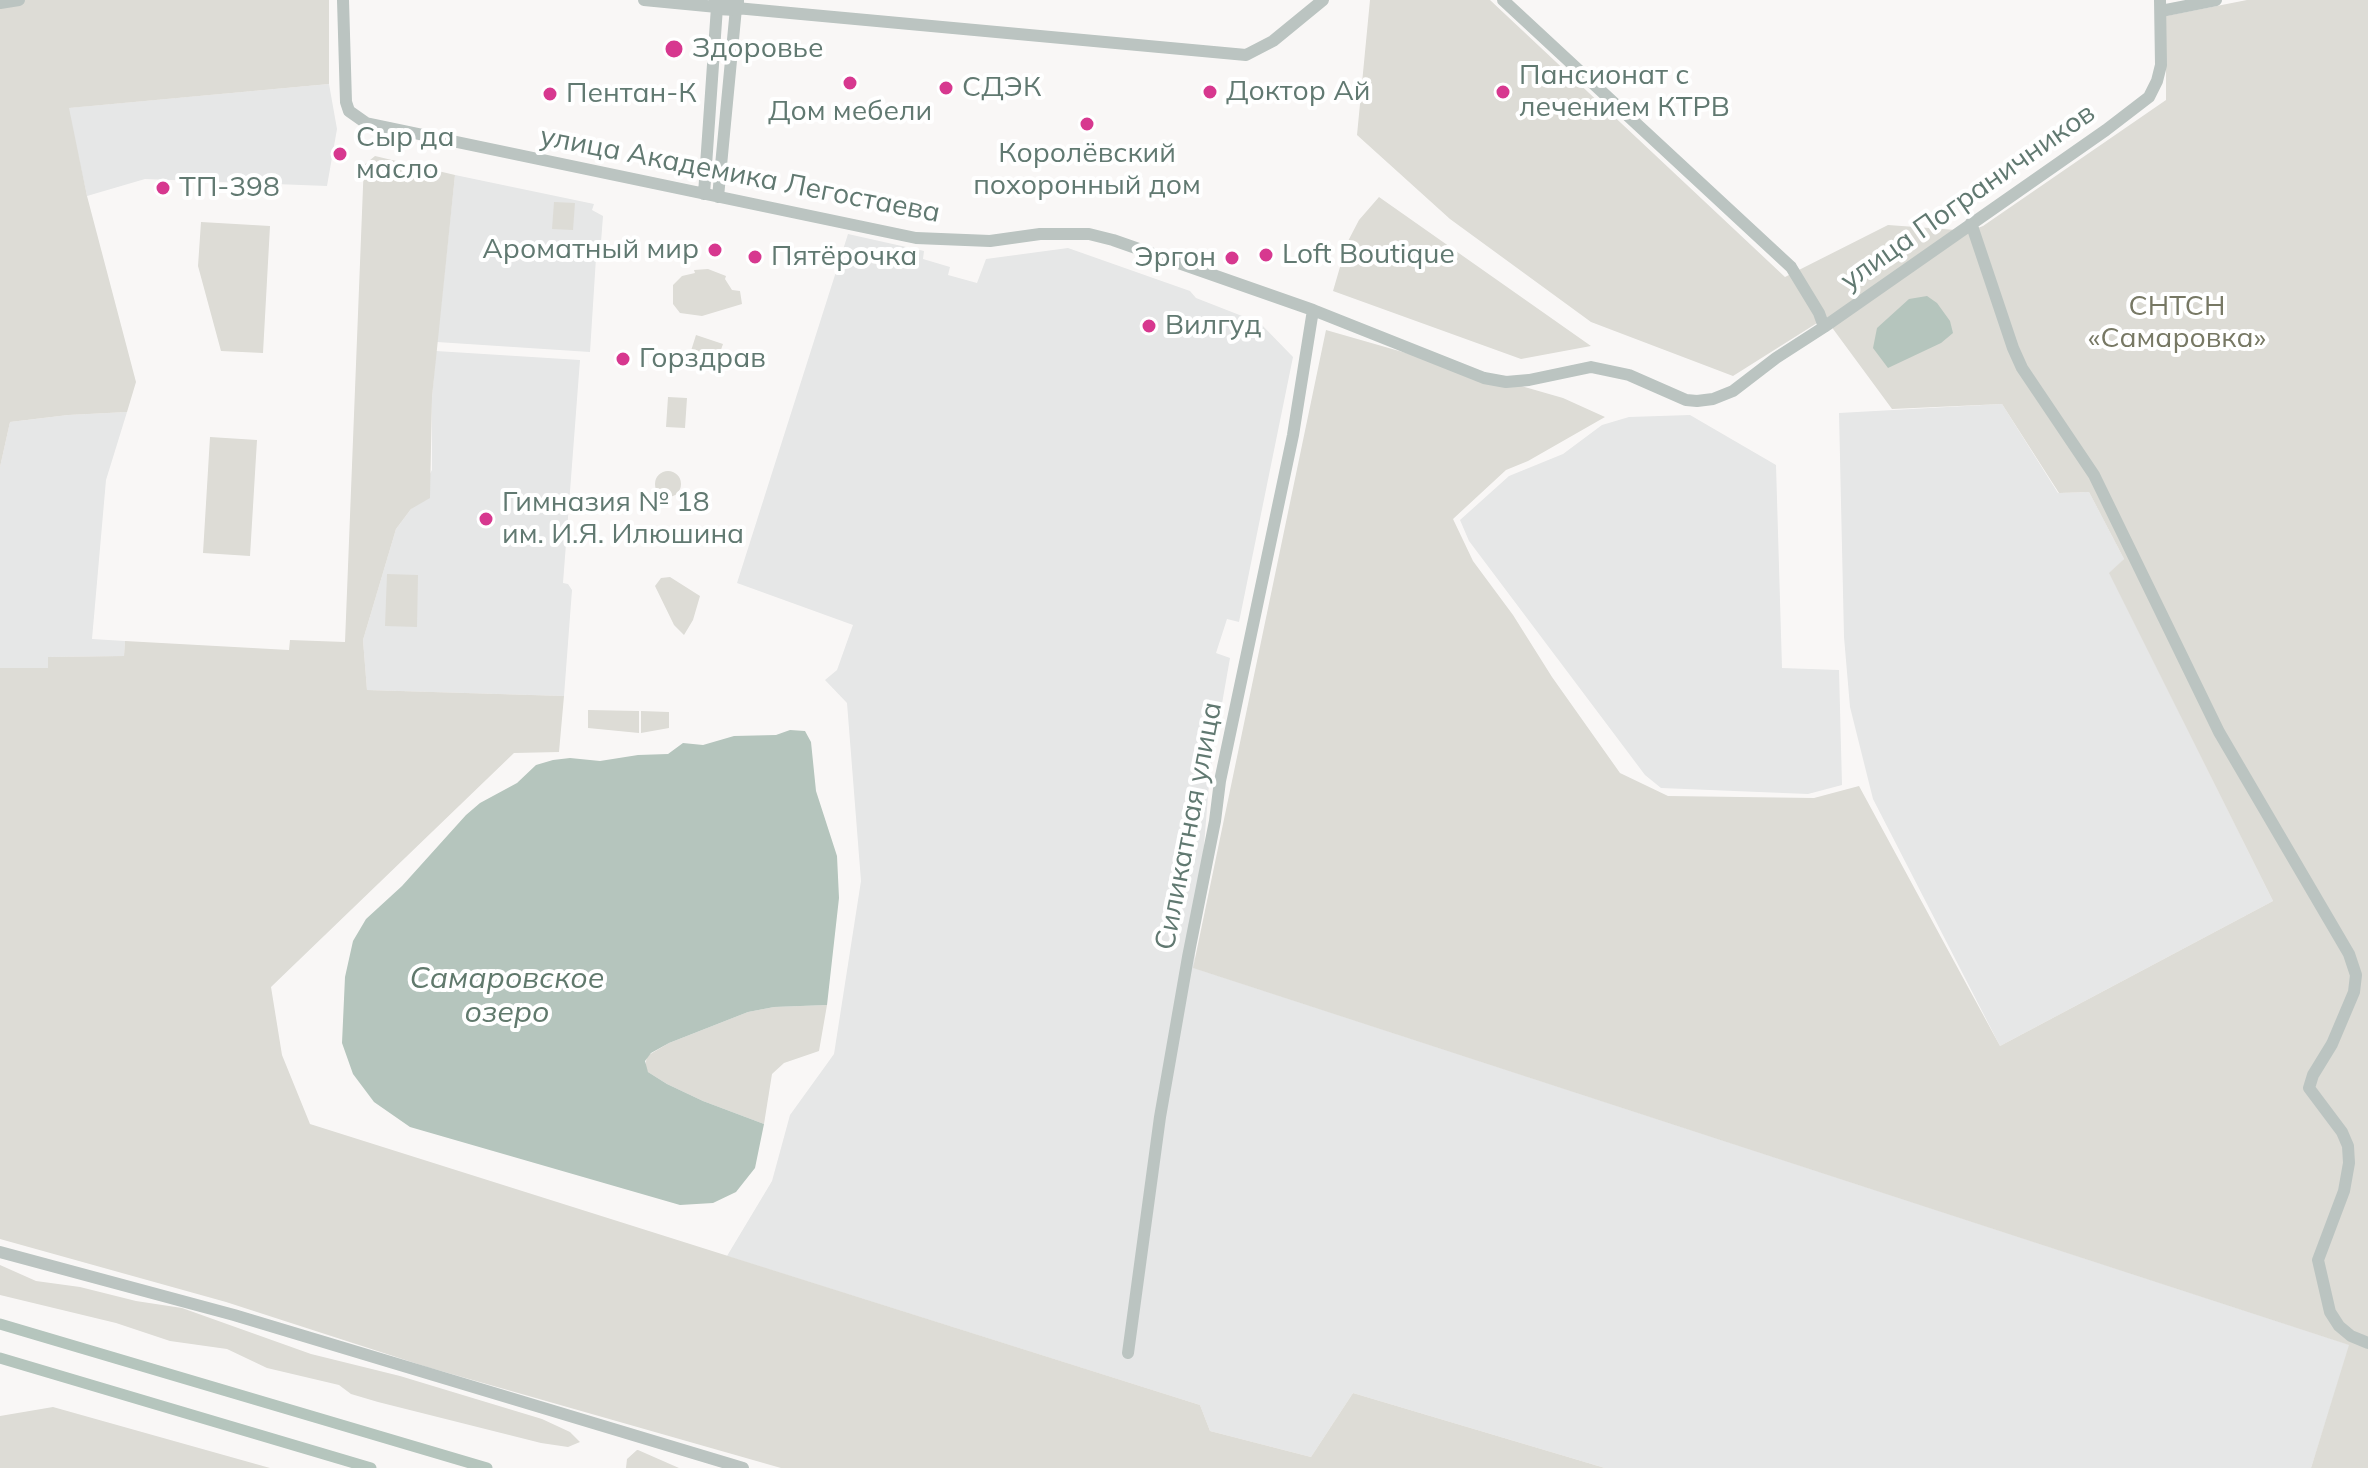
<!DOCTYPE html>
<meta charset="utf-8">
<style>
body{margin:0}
canvas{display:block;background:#f9f7f6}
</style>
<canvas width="2368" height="1468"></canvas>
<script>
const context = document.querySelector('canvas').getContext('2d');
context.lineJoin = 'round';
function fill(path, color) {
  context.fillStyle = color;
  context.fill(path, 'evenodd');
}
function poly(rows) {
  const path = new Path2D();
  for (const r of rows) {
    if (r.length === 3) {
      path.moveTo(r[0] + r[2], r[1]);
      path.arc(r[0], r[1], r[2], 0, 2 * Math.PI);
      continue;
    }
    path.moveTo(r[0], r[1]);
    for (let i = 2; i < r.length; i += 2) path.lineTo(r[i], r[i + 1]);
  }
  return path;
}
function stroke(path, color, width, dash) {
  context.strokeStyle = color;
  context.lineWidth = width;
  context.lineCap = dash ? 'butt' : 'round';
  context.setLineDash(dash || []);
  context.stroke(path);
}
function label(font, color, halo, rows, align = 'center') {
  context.font = font + ' Mulish,sans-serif';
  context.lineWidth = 8;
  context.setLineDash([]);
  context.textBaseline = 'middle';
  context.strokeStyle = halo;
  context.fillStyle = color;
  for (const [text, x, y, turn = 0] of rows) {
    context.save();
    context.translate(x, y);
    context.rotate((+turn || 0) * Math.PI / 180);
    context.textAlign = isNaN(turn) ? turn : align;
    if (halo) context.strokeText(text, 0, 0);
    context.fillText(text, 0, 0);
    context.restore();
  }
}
fill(poly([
 [329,84,337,129,327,186,145,179,87,196,68,108],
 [455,175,594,204,592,210,603,216,601,242,597,242,590,352,437,342],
 [848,234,924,251,923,259,950,267,948,275,977,283,986,259,1068,248,1190,291,1196,298,1260,323,1293,357,1239,622,1227,619,1216,653,1230,658,1210,772,1194,968,2350,1345,2311,1468,1605,1468,1353,1393,1311,1457,1210,1431,1200,1405,727,1256,772,1181,790,1115,834,1054,861,881,847,703,825,680,837,670,853,625,737,583],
 [436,351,580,360,563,583,568,584,572,590,564,696,367,690,363,640,396,529,411,509,432,470,432,397],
 [2002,404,2058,493,2089,492,2124,559,2110,574,2273,901,2000,1046,1873,799,1850,707,1844,637,1839,413],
 [127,412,106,480,92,639,125,641,124,656,49,657,48,668,0,668,0,467,10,422,68,415],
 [1690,415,1776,465,1782,668,1839,670,1842,785,1808,794,1661,788,1645,775,1469,541,1460,520,1509,476,1563,454,1602,425,1629,417]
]), '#e6e7e7');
fill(poly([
 [0,0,329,0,329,84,69,108,87,196,136,382,127,412,68,415,10,422,0,467],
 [1370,0,1490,0,1785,277,1888,225,1970,231,1983,226,2166,100,2166,16,2247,0,2368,0,2368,1468,2311,1468,2349,1345,1193,968,1326,330,1563,398,1605,417,1528,461,1506,470,1453,519,1473,561,1513,615,1552,677,1620,773,1668,796,1814,798,1859,786,2000,1046,2273,901,2109,573,2124,559,2089,492,2059,493,2002,404,1892,409,1825,318,1733,376,1591,322,1450,219,1357,135],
 [375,156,455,175,432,397,430,498,411,509,396,529,363,640,367,690,564,696,559,752,514,753,271,987,282,1055,310,1124,1200,1405,1210,1431,1311,1457,1353,1393,1605,1468,781,1468,427,1367,226,1302,0,1239,0,668,48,668,48,657,124,656,125,641,289,650,290,640,345,642,363,187,364,165],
 [1379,197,1591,346,1521,359,1333,291,1347,243,1359,220],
 [554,202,575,203,573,230,552,229],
 [201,222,270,226,263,353,221,351,198,266],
 [708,269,726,276,725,279,732,290,740,291,742,304,702,316,680,313,673,304,673,285,682,276,695,273,694,270],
 [696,335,723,344,716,364,690,354],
 [668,397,687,398,685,428,666,427],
 [210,437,257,440,250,556,203,553],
 [668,484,13],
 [387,574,418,575,417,627,385,626],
 [670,577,700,596,693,620,684,635,674,625,655,586,661,578],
 [588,710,639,711,639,733,588,728],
 [641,711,669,712,669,728,641,733],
 [827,1005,819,1051,784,1063,772,1074,764,1124,703,1101,667,1084,648,1072,645,1067,647,1056,669,1043,748,1012,774,1007],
 [0,1265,36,1281,80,1287,136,1301,182,1308,311,1354,400,1376,542,1419,570,1432,580,1442,568,1447,541,1443,378,1402,351,1394,339,1385,267,1368,227,1349,170,1341,116,1323,0,1295],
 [53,1407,270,1468,0,1468,0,1416],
 [637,1450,638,1450,679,1468,626,1468,627,1459]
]), '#dddcd6');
fill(poly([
 [1927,296,1937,303,1950,321,1953,333,1941,343,1888,368,1873,348,1877,328,1909,299],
 [790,730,805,731,811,742,816,791,837,856,839,898,827,1005,774,1007,748,1012,669,1043,651,1053,645,1061,648,1072,667,1084,703,1101,764,1124,755,1168,736,1192,713,1203,680,1205,410,1127,374,1102,353,1074,342,1043,345,977,353,941,366,919,402,886,466,815,480,803,517,783,536,765,553,760,570,758,600,761,638,755,668,754,683,743,703,745,734,736,776,735]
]), '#b5c5bd');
stroke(poly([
 [0,1324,487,1468],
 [0,1358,371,1468]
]), '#b5c5bd', 11);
stroke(poly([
 [343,0,346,102,349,111,366,123,916,238,990,241,1040,234,1089,234,1113,240,1313,310,1484,378,1506,382,1529,380,1591,367,1629,375,1686,400,1697,401,1713,399,1733,391,1776,358,1824,327,2106,130,2149,97,2157,81,2161,65,2160,0],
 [644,0,717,7,704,194],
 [1503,0,1791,267,1819,313,1824,327],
 [0,3,19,0],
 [2161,11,2216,0],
 [718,197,736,8,1246,55,1273,41,1323,0],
 [1971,223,2013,348,2022,368,2094,475,2219,732,2349,954,2356,975,2354,992,2332,1044,2313,1075,2309,1088,2342,1132,2348,1146,2349,1163,2344,1191,2318,1260,2330,1312,2339,1326,2351,1336,2368,1343],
 [0,1252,234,1315,743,1468],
 [1128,1353,1160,1117,1188,957,1215,821,1220,781,1293,435,1313,310]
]), '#bbc4c1', 12);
stroke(poly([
 [717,0,717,7,736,8,736,0]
]), '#bbc4c1', 16);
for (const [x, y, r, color] of [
 [674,49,10,"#d7388f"],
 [850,83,8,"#d7388f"],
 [946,88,8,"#d7388f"],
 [1210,92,8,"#d7388f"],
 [1503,92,8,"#d7388f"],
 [550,94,8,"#d7388f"],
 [1087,124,8,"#d7388f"],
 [340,154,8,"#d7388f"],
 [163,188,8,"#d7388f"],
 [715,250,8,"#d7388f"],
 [1266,255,8,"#d7388f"],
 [755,257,8,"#d7388f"],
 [1232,258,8,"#d7388f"],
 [1149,326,8,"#d7388f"],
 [623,359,8,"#d7388f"],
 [486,519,8,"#d7388f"]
]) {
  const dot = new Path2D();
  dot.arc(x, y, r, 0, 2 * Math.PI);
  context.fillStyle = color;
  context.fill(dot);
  stroke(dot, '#fff', 3);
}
label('28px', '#617971', '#fff', [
 ["Здоровье",692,49],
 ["Пансионат с",1519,76],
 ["лечением КТРВ",1519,108],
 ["СДЭК",962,88],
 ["Доктор Ай",1226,92],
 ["Пентан-К",566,94],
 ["Дом мебели",850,112,"center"],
 ["Сыр да",356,138],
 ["масло",356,170],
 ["Королёвский",1087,154,"center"],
 ["похоронный дом",1087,186,"center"],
 ["ТП-398",179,188],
 ["Ароматный мир",699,250,"right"],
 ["Loft Boutique",1282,255],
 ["Пятёрочка",771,257],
 ["Эргон",1216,258,"right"],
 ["Вилгуд",1165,326],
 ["Горздрав",639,359],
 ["Гимназия № 18",502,503],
 ["им. И.Я. Илюшина",502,535]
], 'left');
label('28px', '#617971', '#fff', [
 ["улица Академика Легостаева",740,175,11],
 ["улица Пограничников",1968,197,-35],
 ["Силикатная улица",1189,826,-79]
]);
label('28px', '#777864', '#fff', [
 ["СНТСН",2177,307],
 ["«Самаровка»",2177,339]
]);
label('italic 30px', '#60796c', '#fff', [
 ["Самаровское",507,979],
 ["озеро",507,1013]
]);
</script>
